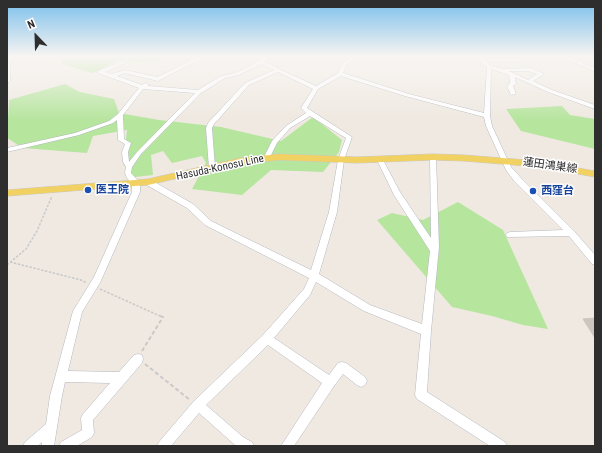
<!DOCTYPE html>
<meta charset="utf-8">
<style>
body{margin:0}
#map{position:relative;width:602px;height:453px;overflow:hidden;background:#efe9e1;font-family:"Roboto Condensed",sans-serif}
canvas{display:block}
.frame{position:absolute;inset:0;border:8px solid #2e2e2e;pointer-events:none}
.north{position:absolute;left:16px;top:16px;width:40px;height:40px;-webkit-text-stroke:3px #fff;paint-order:stroke;rotate:337deg;font-size:11px;font-weight:700;line-height:16px;text-align:center;color:#2e2e2e}
.north::after{content:'';display:block;margin:auto;width:14px;height:18px;background:#2e2e2e;clip-path:polygon(50% 0,100% 100%,50% 72%,0 100%)}
</style>
<div id="map">
<canvas width="602" height="453"></canvas>
<div class="frame"></div>
<div class="north">N</div>
</div>
<script>
const context = document.querySelector('canvas').getContext('2d');
context.lineJoin = 'round';
function fill(path, color) {
  context.fillStyle = color;
  context.fill(path, 'evenodd');
}
function poly(rows) {
  const path = new Path2D();
  for (const r of rows) {
    path.moveTo(r[0], r[1]);
    for (let i = 2; i < r.length; i += 2) path.lineTo(r[i], r[i + 1]);
  }
  return path;
}
function stroke(path, color, width, dash) {
  context.strokeStyle = color;
  context.lineWidth = width;
  context.lineCap = dash ? 'butt' : 'round';
  context.setLineDash(dash || []);
  context.stroke(path);
}
function label(font, color, halo, rows, align = 'center') {
  context.font = font + ' "Roboto Condensed","Noto Sans JP",sans-serif';
  context.lineWidth = 3;
  context.setLineDash([]);
  context.textBaseline = 'middle';
  context.strokeStyle = halo;
  context.fillStyle = color;
  for (const [text, x, y, turn = 0] of rows) {
    context.save();
    context.translate(x, y);
    context.rotate((+turn || 0) * Math.PI / 180);
    context.textAlign = isNaN(turn) ? turn : align;
    if (halo) context.strokeText(text, 0, 0);
    context.fillText(text, 0, 0);
    context.restore();
  }
}
fill(poly([
 [57,57,166,57,152,62,135,63,123,59,92,73,63,64],
 [65,84,80,92,114,99,119,113,159,120,221,127,281,141,313,117,342,140,339,152,323,172,271,170,242,195,192,189,206,163,202,156,172,163,163,151,151,155,153,175,135,177,123,164,127,130,93,136,87,153,23,148,7,138,9,100],
 [562,106,570,115,595,119,595,149,521,131,506,109],
 [458,202,503,230,548,329,523,325,492,316,452,307,377,220,392,213,423,220]
]), '#b6e59e');
const building = poly([
 [595,318,595,338,583,319,595,318]
]);
fill(building, '#cbc7bf');
stroke(building, '#cbc5ba', 1);
const minor = poly([
 [7,57,10,57,10,81,7,83,7,57],
 [199,57,204,57,158,81,125,73,117,76,142,85,146,83,148,84,148,86,198,90,221,76,235,73,250,66,265,57,270,57,264,62,316,86,338,73,343,62,352,57,357,57,347,64,343,73,409,94,484,113,487,67,476,57,480,57,483,59,522,59,555,57,553,58,522,61,486,61,491,66,504,69,531,68,544,74,533,81,552,90,595,105,595,109,548,92,515,77,516,84,513,86,516,94,511,95,507,86,510,83,509,75,491,69,490,116,492,126,511,167,521,178,574,231,595,255,595,265,592,264,569,236,507,237,506,235,507,233,510,232,563,230,515,182,506,170,486,126,484,117,405,96,341,76,318,89,307,108,352,137,344,160,337,212,319,274,370,305,422,324,430,251,394,195,377,160,380,158,382,158,400,192,431,238,430,157,433,155,436,157,439,247,431,331,427,392,505,442,507,446,490,446,417,399,415,395,421,334,364,311,316,282,310,295,274,338,329,375,338,363,342,362,346,363,365,377,367,381,365,385,361,387,357,385,343,374,334,386,294,446,281,446,322,383,268,345,206,405,243,437,252,442,254,446,235,445,199,413,171,446,157,446,159,442,194,401,263,335,304,289,309,278,205,225,187,208,145,184,144,182,145,180,151,180,193,204,211,221,311,270,329,212,338,160,346,138,310,116,290,128,277,143,269,159,265,159,264,157,272,141,286,126,306,113,301,108,313,89,278,72,249,85,214,124,212,128,215,168,212,170,209,168,206,128,208,123,245,83,274,70,261,64,239,75,225,78,201,93,141,154,132,167,131,173,140,183,140,192,100,283,82,312,68,371,119,372,134,355,138,354,142,355,143,359,142,363,93,420,94,433,92,437,77,446,59,446,61,442,82,430,81,418,83,414,110,383,65,382,62,396,54,446,42,446,42,442,38,446,23,446,25,442,46,424,50,396,73,311,94,277,132,192,132,184,127,178,125,173,126,167,123,162,122,152,125,144,118,140,117,120,113,123,79,135,7,152,7,148,75,133,109,121,118,114,139,88,98,73,98,71,123,61,125,62,125,63,105,72,112,74,125,70,157,77,199,57],
 [509,71,528,71,537,74,528,80,509,71],
 [143,89,195,93,137,152,129,162,128,152,131,143,124,139,123,115,143,89],
 [562,57,567,57,595,68,595,71,562,57]
]);
const major = poly([
 [279,154,357,157,433,154,464,155,539,161,595,171,595,177,539,167,464,161,433,160,357,163,279,160,240,164,148,185,7,196,7,190,148,179,240,158,279,154]
]);
stroke(minor, '#b4b7c1', 1);
stroke(major, '#c9c9c9', 1);
stroke(poly([
 [10,262,81,280,87,283],
 [7,265,26,249,37,231,52,196],
 [100,289,160,316]
]), '#c9c9c9', 1.5, [2.5, 1.5]);
stroke(poly([
 [142,351,163,317,158,315],
 [145,364,190,400]
]), '#c9c9c9', 2, [4, 2.5]);
fill(minor, '#fff');
fill(major, '#f2d163');
const sky = context.createLinearGradient(0, 0, 0, 120);
sky.addColorStop(0, '#7abfeb');
sky.addColorStop(0.47, '#f8f5f2');
sky.addColorStop(1, '#f8f5f200');
context.fillStyle = sky;
context.fillRect(0, 0, 602, 120);
for (const [x, y, r, color] of [
 [88,190,4,"#1a4fb4"],
 [533,191,4,"#1a4fb4"]
]) {
  const dot = new Path2D();
  dot.arc(x, y, r, 0, 2 * Math.PI);
  context.fillStyle = color;
  context.fill(dot);
  stroke(dot, '#fff', 1.5);
}
label('11px', '#2e2e2e', '#fff', [
 ["蓮田鴻巣線",550,166,8],
 ["Hasuda-Konosu Line",220,168,-12]
]);
label('bold 11px', '#164399', '#fff', [
 ["医王院",96,190],
 ["西窪台",541,191]
], 'left');
</script>
